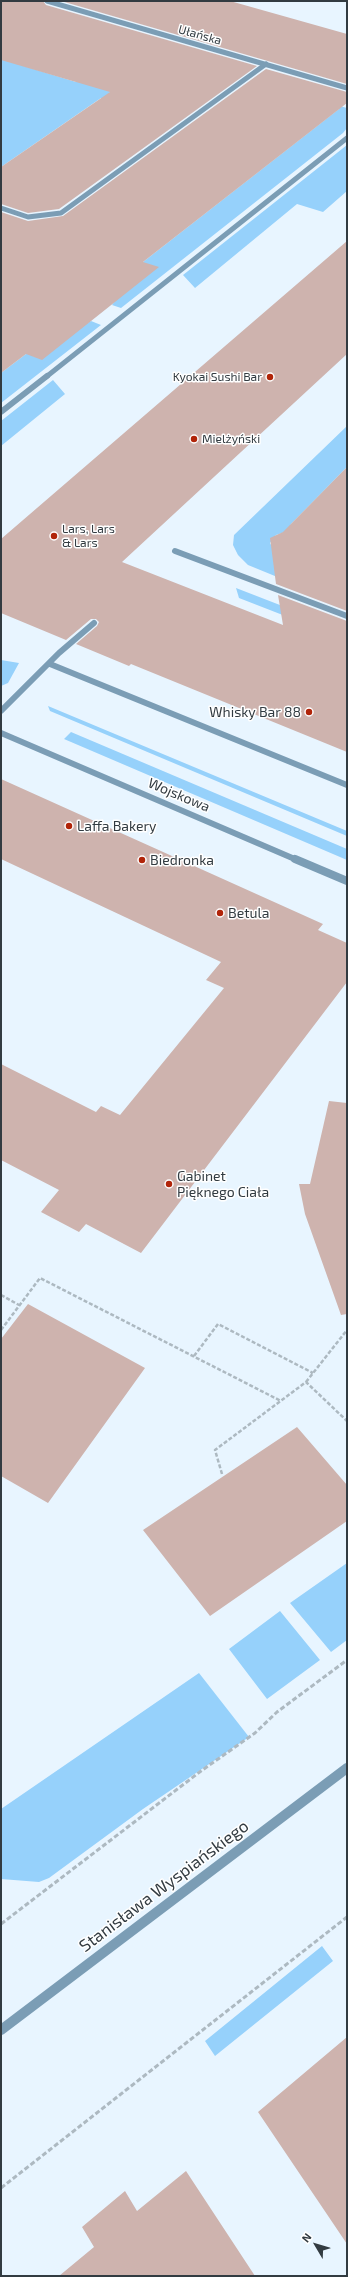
<!DOCTYPE html>
<meta charset="utf-8">
<style>
body{margin:0}
#map{position:relative;width:348px;height:2277px;overflow:hidden;background:#e8f5ff;font-family:"Exo 2",sans-serif}
canvas{display:block}
.frame{position:absolute;inset:0;border:2px solid #323b41;pointer-events:none}
.north{position:absolute;left:296px;top:2225px;width:40px;height:40px;-webkit-text-stroke:3px #fff;paint-order:stroke;rotate:308deg;font-size:11px;font-weight:700;line-height:16px;text-align:center;color:#323b41}
.north::after{content:'';display:block;margin:auto;width:14px;height:18px;background:#323b41;clip-path:polygon(50% 0,100% 100%,50% 72%,0 100%)}
</style>
<div id="map">
<canvas width="348" height="2277"></canvas>
<div class="frame"></div>
<div class="north">N</div>
</div>
<script>
const context = document.querySelector('canvas').getContext('2d');
context.lineJoin = 'round';
function fill(path, color) {
  context.fillStyle = color;
  context.fill(path, 'evenodd');
}
function poly(rows) {
  const path = new Path2D();
  for (const r of rows) {
    path.moveTo(r[0], r[1]);
    for (let i = 2; i < r.length; i += 2) path.lineTo(r[i], r[i + 1]);
  }
  return path;
}
function stroke(path, color, width, dash) {
  context.strokeStyle = color;
  context.lineWidth = width;
  context.lineCap = dash ? 'butt' : 'round';
  context.setLineDash(dash || []);
  context.stroke(path);
}
function label(font, color, halo, rows, align = 'center') {
  context.font = font + ' "Exo 2",sans-serif';
  context.lineWidth = 3;
  context.setLineDash([]);
  context.textBaseline = 'middle';
  context.strokeStyle = halo;
  context.fillStyle = color;
  for (const [text, x, y, turn = 0] of rows) {
    context.save();
    context.translate(x, y);
    context.rotate((+turn || 0) * Math.PI / 180);
    context.textAlign = isNaN(turn) ? turn : align;
    if (halo) context.strokeText(text, 0, 0);
    context.fillText(text, 0, 0);
    context.restore();
  }
}
fill(poly([
 [1,59,76,82,83,78,116,86,104,99,101,98,1,167],
 [289,92,347,108,347,128,343,133,121,308,112,305,143,262,339,109],
 [347,145,347,191,323,212,297,204,195,288,183,275],
 [91,321,101,325,1,403,1,373,26,354],
 [53,380,65,394,1,446,1,421],
 [347,426,347,467,291,524,288,531,276,535,270,543,292,583,248,565,238,555,233,545,234,535],
 [236,588,347,631,347,640,239,598],
 [1,660,19,663,8,683,1,686],
 [48,706,347,831,347,836,50,711],
 [71,732,347,849,347,860,64,739],
 [347,1563,347,1640,331,1652,290,1603],
 [280,1611,320,1660,267,1699,229,1649],
 [199,1673,249,1737,143,1809,49,1878,39,1882,1,1879,1,1809],
 [322,1946,333,1961,215,2056,205,2041]
]), '#96d1fb');
fill(poly([
 [1,1,43,1,46,5,257,66,59,209,28,213,1,204,1,167,110,92,1,60],
 [61,1,230,1,347,34,347,84],
 [266,69,347,92,347,103,143,262,159,267,42,360,26,354,1,373,1,212,28,221,63,216],
 [347,241,347,354,122,562,283,625,278,595,347,621,347,752,131,664,129,666,76,644,97,626,99,622,96,619,91,619,66,640,1,613,1,539],
 [347,467,347,611,276,584,270,538,283,532],
 [1,779,323,924,318,930,347,943,347,982,141,1253,86,1224,79,1232,41,1212,59,1190,1,1160,1,1064,96,1112,101,1106,120,1115,224,988,206,980,221,962,1,859],
 [329,1101,347,1103,347,1314,341,1315,305,1214,299,1184,310,1184],
 [28,1304,145,1368,48,1503,1,1476,1,1339],
 [297,1427,347,1485,347,1521,210,1616,143,1530],
 [347,2037,347,2244,258,2112],
 [186,2171,255,2276,59,2276,94,2247,82,2227,125,2191,137,2211]
]), '#ceb3ae');
stroke(poly([
 [1,1295,19,1305],
 [1,1330,40,1278,281,1401],
 [194,1356,218,1324,313,1373],
 [306,1382,347,1330],
 [222,1474,215,1450,306,1382,347,1421]
]), '#adb9c1', 2.5, [4, 2]);
stroke(poly([
 [1,1924,201,1771,255,1733,277,1712,347,1660],
 [1,2188,347,1917]
]), '#adb9c1', 3, [5, 2.5]);
stroke(poly([
 [1,208,28,217,61,213,266,64],
 [46,377,347,138]
]), '#7b9db5', 5);
stroke(poly([
 [1,412,47,376],
 [175,551,347,616],
 [50,664,347,785],
 [1,711,59,653,94,623]
]), '#7b9db5', 6);
stroke(poly([
 [47,1,347,88]
]), '#7b9db5', 5);
stroke(poly([
 [1,733,297,860]
]), '#7b9db5', 6);
stroke(poly([
 [295,859,347,881]
]), '#7b9db5', 8);
stroke(poly([
 [1,2030,347,1768]
]), '#7b9db5', 10);
for (const [x, y, r, color] of [
 [270,377,4,"#b12409"],
 [194,439,4,"#b12409"],
 [54,536,4,"#b12409"],
 [309,712,4,"#b12409"],
 [69,826,4,"#b12409"],
 [142,860,4,"#b12409"],
 [220,913,4,"#b12409"],
 [169,1184,4,"#b12409"]
]) {
  const dot = new Path2D();
  dot.arc(x, y, r, 0, 2 * Math.PI);
  context.fillStyle = color;
  context.fill(dot);
  stroke(dot, '#fff', 1.5);
}
label('12px', '#323b41', '#fff', [
 ["Ułańska",200,35,16]
]);
label('12px', '#323b41', '#fff', [
 ["Kyokai Sushi Bar",262,377,"right"],
 ["Mielżyński",202,439],
 ["Lars, Lars",62,529],
 ["& Lars",62,543]
], 'left');
label('14px', '#323b41', '#fff', [
 ["Whisky Bar 88",301,712,"right"],
 ["Laffa Bakery",77,826],
 ["Biedronka",150,860],
 ["Betula",228,913],
 ["Gabinet",177,1176],
 ["Pięknego Ciała",177,1192]
], 'left');
label('14px', '#323b41', '#fff', [
 ["Wojskowa",179,795,23]
]);
label('17px', '#323b41', '#fff', [
 ["Stanisława Wyspiańskiego",164,1886,-37]
]);
</script>
